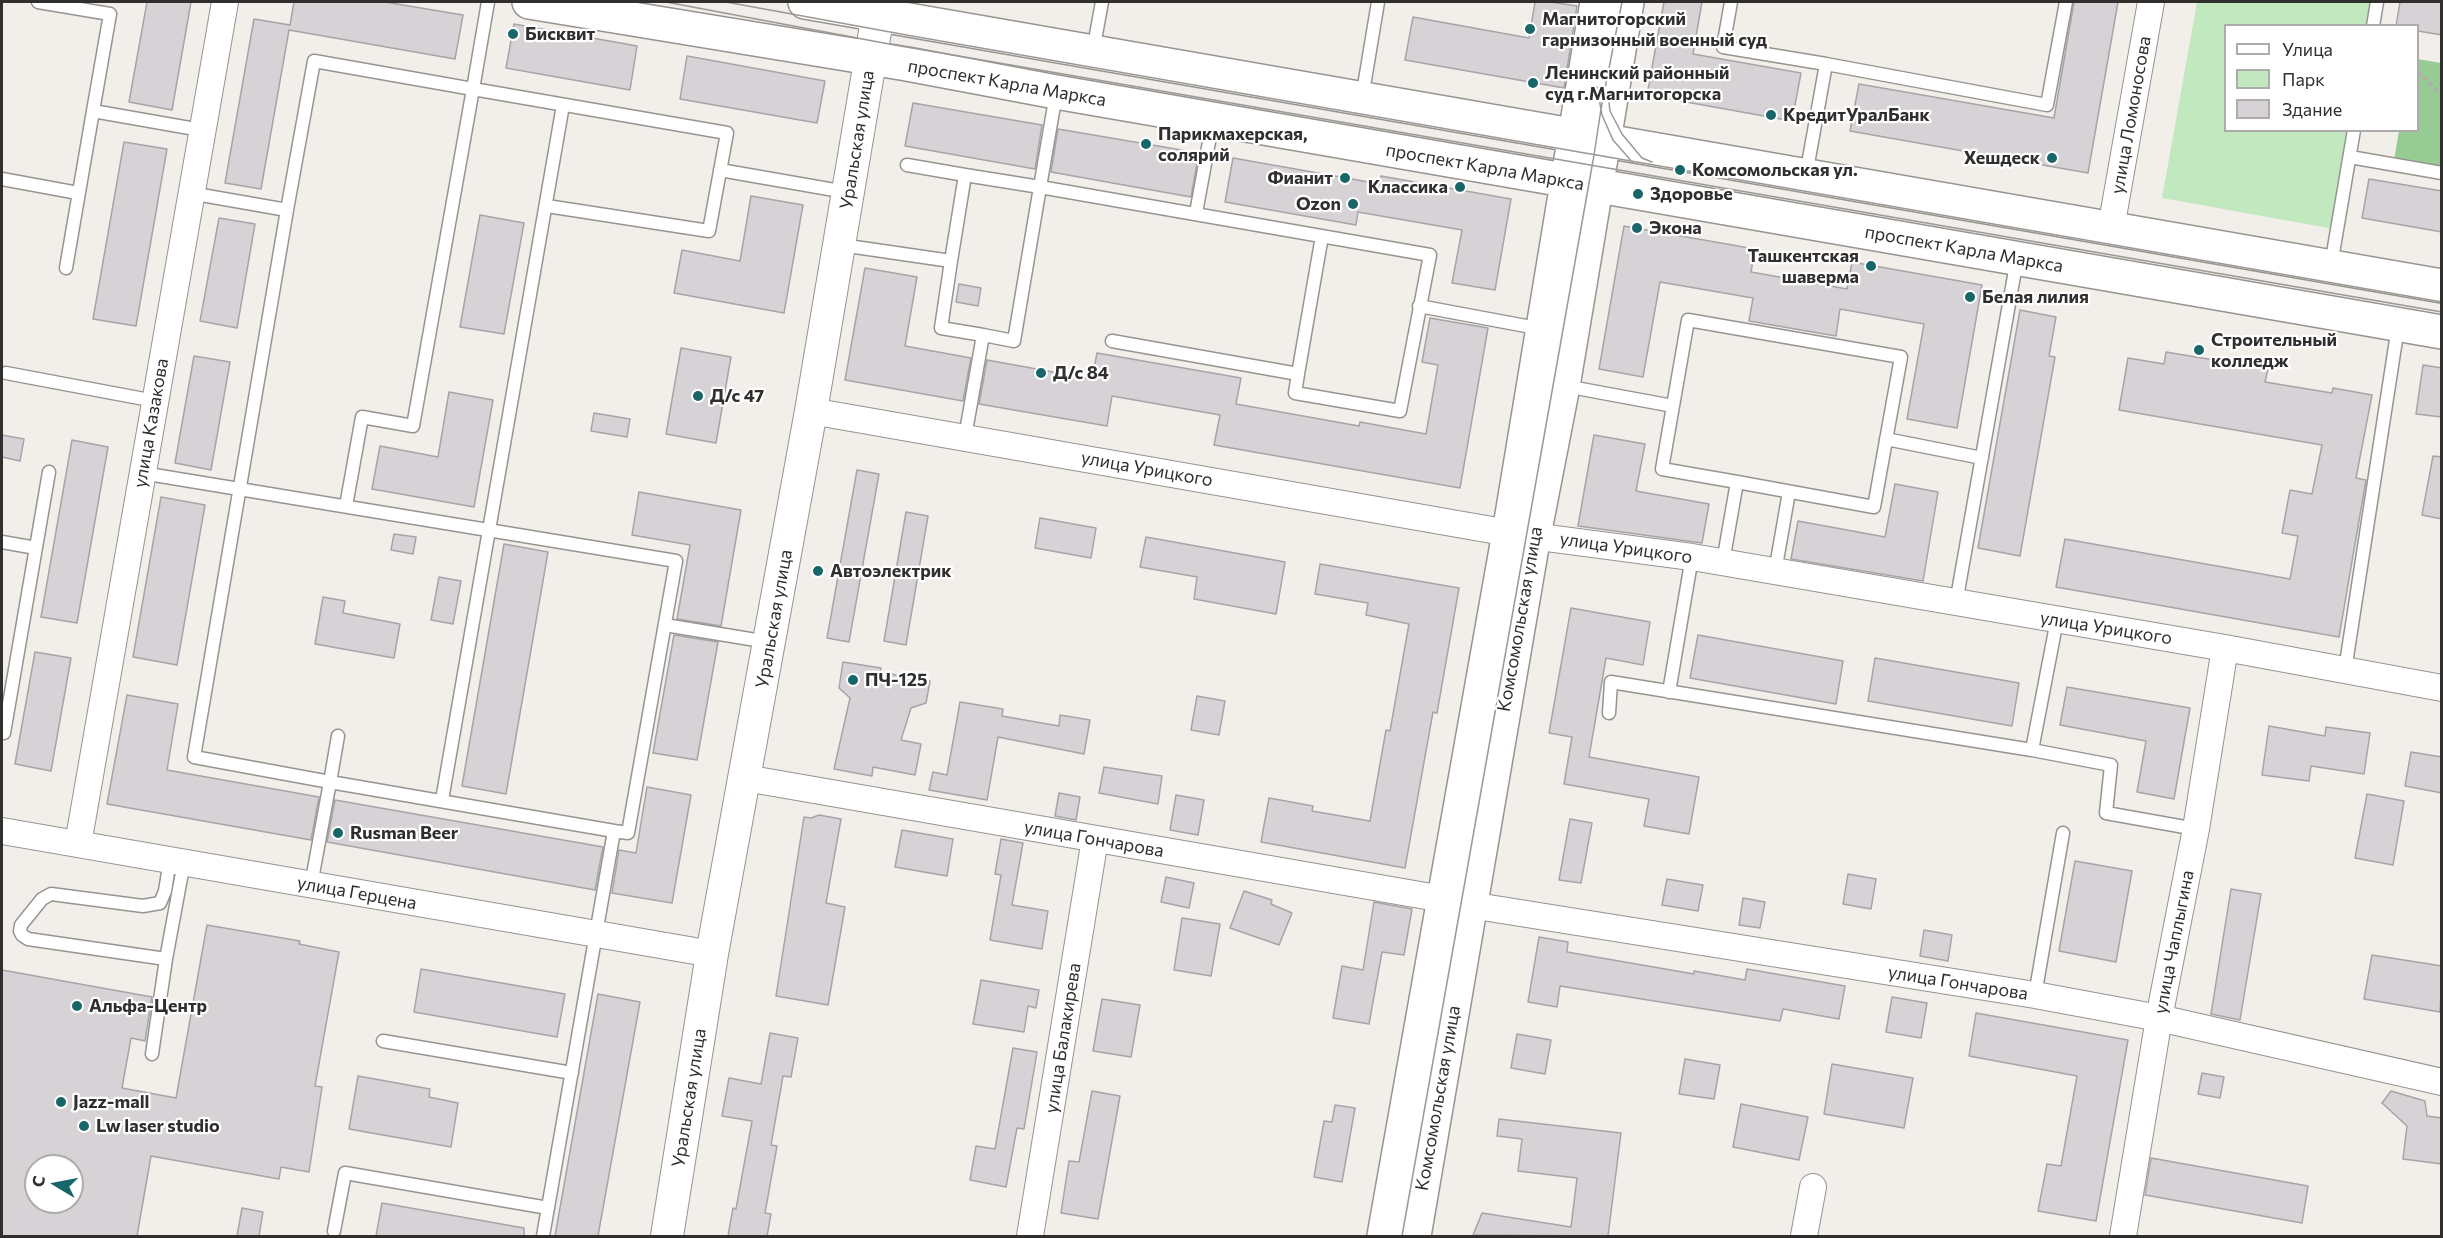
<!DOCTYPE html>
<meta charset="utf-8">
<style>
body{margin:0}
#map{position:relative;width:2443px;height:1238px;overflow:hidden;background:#f2eeea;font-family:Commissioner,sans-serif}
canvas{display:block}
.frame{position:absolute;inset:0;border:3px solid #312f2e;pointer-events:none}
.legend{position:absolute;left:2224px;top:24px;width:195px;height:108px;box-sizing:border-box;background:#fff;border:2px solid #adacab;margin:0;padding:8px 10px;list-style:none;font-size:18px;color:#312f2e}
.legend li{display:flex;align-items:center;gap:12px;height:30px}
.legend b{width:30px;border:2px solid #adacab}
.north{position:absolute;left:24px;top:1154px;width:60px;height:60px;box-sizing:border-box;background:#fff;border:2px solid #adacab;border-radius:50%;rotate:280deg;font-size:16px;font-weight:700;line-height:24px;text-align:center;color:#312f2e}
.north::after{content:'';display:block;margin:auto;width:21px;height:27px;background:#186669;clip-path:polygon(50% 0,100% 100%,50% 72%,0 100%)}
</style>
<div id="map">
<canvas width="2443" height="1238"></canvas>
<div class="frame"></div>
<ul class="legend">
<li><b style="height:8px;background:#fff"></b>Улица</li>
<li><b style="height:16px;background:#c2e8c0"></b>Парк</li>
<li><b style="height:16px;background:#d6d2d6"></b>Здание</li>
</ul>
<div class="north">С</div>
</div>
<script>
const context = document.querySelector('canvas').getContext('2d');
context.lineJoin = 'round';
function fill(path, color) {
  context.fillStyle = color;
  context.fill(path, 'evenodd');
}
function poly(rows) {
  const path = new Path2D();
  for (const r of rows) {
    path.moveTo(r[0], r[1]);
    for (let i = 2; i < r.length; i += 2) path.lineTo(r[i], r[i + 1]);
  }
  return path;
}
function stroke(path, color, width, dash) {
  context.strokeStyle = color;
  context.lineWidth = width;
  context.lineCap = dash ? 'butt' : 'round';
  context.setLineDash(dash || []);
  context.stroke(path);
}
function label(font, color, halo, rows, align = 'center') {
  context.font = font + ' Commissioner,sans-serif';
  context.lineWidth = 4.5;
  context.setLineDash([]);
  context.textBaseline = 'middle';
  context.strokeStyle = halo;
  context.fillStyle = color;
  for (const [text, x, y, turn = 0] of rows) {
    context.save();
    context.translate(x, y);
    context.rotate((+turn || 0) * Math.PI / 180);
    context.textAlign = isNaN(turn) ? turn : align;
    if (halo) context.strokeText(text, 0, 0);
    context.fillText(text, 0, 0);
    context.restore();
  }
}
fill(poly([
 [2197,2,2374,2,2370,25,2226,26,2226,130,2351,131,2334,229,2162,198]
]), '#c2e8c0');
fill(poly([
 [2418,59,2441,63,2441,168,2394,160,2399,131,2418,130]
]), '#96cc93');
const building = poly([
 [147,2,191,2,172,110,129,102,147,2],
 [294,2,385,2,463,15,455,59,289,30,261,189,225,183,254,19,290,25,294,2],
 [1535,2,1551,2,1577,6,1564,88,1405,60,1413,17,1529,38,1535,2],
 [1664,2,1702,2,1693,54,1801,73,1792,121,1647,95,1664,2],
 [2074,2,2118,2,2088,173,1850,131,1859,84,2054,118,2074,2],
 [2400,2,2442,2,2442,35,2418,31,2418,26,2396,26,2400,2],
 [514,24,637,46,630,90,506,68,514,24],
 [687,56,825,81,817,123,680,99,687,56],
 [913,103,1042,125,1035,169,905,146,913,103],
 [1058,129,1199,153,1191,197,1051,172,1058,129],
 [124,142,167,149,136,326,93,319,124,142],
 [1233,158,1380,184,1381,176,1511,199,1495,290,1452,283,1462,230,1358,212,1356,225,1225,202,1233,158],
 [2369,179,2442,191,2442,232,2362,218,2369,179],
 [751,196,803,205,784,313,674,293,682,250,740,261,751,196],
 [480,215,524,223,504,334,460,327,480,215],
 [219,218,255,224,237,328,200,321,219,218],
 [1624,226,1755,249,1751,272,1847,289,1852,262,1982,285,1957,428,1907,419,1924,324,1840,309,1836,336,1749,321,1753,298,1660,282,1643,377,1599,369,1624,226],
 [865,268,917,277,905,346,971,358,963,401,845,380,865,268],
 [959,284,981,288,978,306,956,302,959,284],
 [2020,310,2056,317,2049,356,2055,357,2020,556,1978,548,2020,310],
 [1430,318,1488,328,1460,488,1214,445,1220,415,1112,396,1107,426,979,404,987,360,1092,379,1097,353,1241,378,1236,404,1359,426,1360,422,1426,434,1438,365,1422,362,1430,318],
 [681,348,731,357,716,443,666,434,681,348],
 [2166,352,2268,369,2265,382,2332,393,2333,388,2372,395,2356,478,2366,480,2339,637,2056,587,2065,539,2290,579,2298,536,2282,533,2290,490,2312,494,2322,445,2119,410,2128,358,2164,364,2166,352],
 [194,356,230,362,211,470,175,463,194,356],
 [2423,365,2442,368,2442,417,2416,414,2423,365],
 [449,392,493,400,474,507,372,489,380,446,438,457,449,392],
 [594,413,630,419,627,437,591,431,594,413],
 [2,435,24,439,20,461,2,457,2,435],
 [1594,435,1645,444,1636,491,1709,504,1702,543,1578,526,1594,435],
 [72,440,108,447,77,623,41,617,72,440],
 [2433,456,2442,457,2442,519,2422,515,2433,456],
 [857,470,879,474,849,642,827,638,857,470],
 [1895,484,1938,492,1923,581,1791,559,1798,521,1885,537,1895,484],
 [639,492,741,510,721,626,677,619,690,545,632,535,639,492],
 [161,497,205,505,177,665,133,657,161,497],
 [906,512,928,516,906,645,884,641,906,512],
 [1040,518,1096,528,1091,558,1035,548,1040,518],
 [394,534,416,537,413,554,391,550,394,534],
 [1146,537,1285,562,1276,614,1194,599,1197,577,1140,567,1146,537],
 [504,544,548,552,506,794,462,786,504,544],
 [1320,564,1459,588,1437,713,1433,712,1405,868,1261,842,1269,798,1313,806,1312,811,1370,821,1386,730,1390,731,1409,624,1366,615,1368,603,1315,594,1320,564],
 [439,577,461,581,453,624,431,620,439,577],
 [323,597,345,601,343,613,400,624,394,658,315,644,323,597],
 [1571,608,1650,622,1643,665,1606,658,1589,757,1699,777,1689,834,1644,826,1649,799,1564,784,1572,737,1549,733,1571,608],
 [674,635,718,642,697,760,653,753,674,635],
 [1698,635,1843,661,1836,704,1690,678,1698,635],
 [35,652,71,658,51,771,15,764,35,652],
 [1875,658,2019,683,2012,726,1868,701,1875,658],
 [843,662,881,668,880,672,930,681,926,703,911,708,901,740,921,744,915,775,873,767,872,776,834,769,850,698,839,688,843,662],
 [2067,687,2190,708,2174,799,2137,792,2146,741,2060,725,2067,687],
 [127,695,178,704,167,770,319,797,311,840,107,804,127,695],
 [1197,696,1225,701,1219,735,1191,730,1197,696],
 [960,702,1003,709,1002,716,1059,726,1060,715,1090,720,1084,754,998,737,987,800,929,790,933,772,947,775,960,702],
 [2269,726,2325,736,2326,727,2370,733,2364,774,2311,766,2309,781,2262,775,2269,726],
 [2411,752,2442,757,2442,793,2405,786,2411,752],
 [1104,767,1162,776,1158,804,1099,793,1104,767],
 [647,787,691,795,672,903,612,893,619,850,636,853,647,787],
 [1059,793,1080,797,1076,820,1055,816,1059,793],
 [2367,794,2404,801,2393,865,2355,858,2367,794],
 [1176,795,1204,800,1198,835,1170,830,1176,795],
 [335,800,603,847,595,890,327,842,335,800],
 [819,815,841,819,826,903,845,907,828,1005,776,996,804,817,811,818,819,815],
 [1570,819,1592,823,1581,883,1559,880,1570,819],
 [902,830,953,839,947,876,895,867,902,830],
 [1001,839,1023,843,1012,905,1048,911,1042,949,990,940,1001,875,995,874,1001,839],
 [2075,861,2132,871,2116,962,2059,951,2075,861],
 [1848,874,1876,879,1871,909,1843,904,1848,874],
 [1166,877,1194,883,1189,908,1161,902,1166,877],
 [1667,879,1703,885,1698,911,1662,905,1667,879],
 [2231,889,2261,894,2240,1020,2211,1014,2231,889],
 [1244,891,1272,900,1271,904,1292,913,1279,945,1230,928,1244,891],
 [1743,898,1765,902,1760,928,1739,925,1743,898],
 [1374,902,1412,909,1404,955,1382,952,1369,1024,1333,1018,1342,966,1363,970,1374,902],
 [1182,918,1220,924,1211,976,1174,970,1182,918],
 [207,925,300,941,299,944,339,952,315,1086,322,1087,309,1172,281,1167,279,1179,151,1156,137,1236,2,1236,2,970,152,997,145,1041,131,1038,122,1088,176,1098,207,925],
 [36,1166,72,1166,72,1202,36,1202,36,1166],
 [1924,930,1952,935,1948,961,1920,956,1924,930],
 [1539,937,1568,942,1567,952,1694,974,1694,971,1745,980,1747,969,1845,986,1839,1019,1783,1009,1780,1021,1560,986,1557,1007,1528,1002,1539,937],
 [2372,955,2442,966,2440,1012,2364,999,2372,955],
 [421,969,565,994,557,1037,414,1012,421,969],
 [981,980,1039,990,1036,1008,1028,1006,1024,1032,973,1024,981,980],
 [598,994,640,1002,598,1236,555,1236,598,994],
 [1892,997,1927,1003,1921,1038,1886,1032,1892,997],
 [1102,999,1140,1005,1131,1057,1093,1051,1102,999],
 [1976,1013,2128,1040,2096,1221,2038,1211,2047,1164,2061,1166,2077,1076,1969,1056,1976,1013],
 [770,1033,798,1038,791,1077,783,1076,771,1145,777,1146,765,1213,771,1214,767,1236,728,1236,733,1208,736,1209,752,1121,722,1116,729,1078,761,1084,770,1033],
 [1517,1034,1551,1040,1545,1074,1511,1068,1517,1034],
 [1013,1048,1037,1052,1024,1129,1017,1128,1006,1187,970,1180,976,1146,995,1149,1013,1048],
 [1685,1059,1720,1065,1714,1099,1679,1094,1685,1059],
 [1832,1064,1913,1078,1904,1128,1824,1114,1832,1064],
 [2202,1073,2224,1077,2220,1098,2198,1094,2202,1073],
 [358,1076,430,1089,429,1097,458,1103,451,1147,349,1129,358,1076],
 [1092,1091,1120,1096,1098,1219,1061,1213,1069,1161,1079,1162,1092,1091],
 [2391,1091,2425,1101,2427,1116,2442,1118,2442,1164,2403,1159,2407,1126,2382,1103,2391,1091],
 [1741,1104,1808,1117,1799,1160,1733,1147,1741,1104],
 [1335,1105,1355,1108,1342,1182,1314,1177,1324,1121,1332,1122,1335,1105],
 [1499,1119,1621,1133,1608,1236,1473,1235,1482,1213,1571,1227,1577,1178,1518,1171,1522,1139,1497,1136,1499,1119],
 [2151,1158,2308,1186,2302,1223,2145,1195,2151,1158],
 [382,1203,524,1228,524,1236,376,1236,382,1203],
 [242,1208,263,1212,259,1236,237,1236,242,1208]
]);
fill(building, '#d6d2d6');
stroke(building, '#a7a4a8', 1.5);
const service = poly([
 [38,2,110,14,93,111],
 [1731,2,1723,47,1826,64,1806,175],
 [2373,26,2377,2],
 [1093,51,1102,2],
 [1826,64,2047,105,2066,2],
 [1056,94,1040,187,1430,255,1400,411,1295,393,1298,374,1112,341],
 [1362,98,1378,2],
 [2350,157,2442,173],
 [907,165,965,175],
 [720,170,846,192],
 [2,179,78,193],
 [190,193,287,210,194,757,330,782,338,736],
 [287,210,314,61,473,89,488,2],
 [1196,213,1213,120],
 [841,245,951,261,941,328,983,335,965,437],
 [951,261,965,175,1040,187,1014,341,983,335],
 [2331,265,2354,130],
 [66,268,93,111,201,130],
 [1419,306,1542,329],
 [6,373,155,401],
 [1298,374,1322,236],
 [1565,386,1673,406],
 [1886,439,1982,458],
 [142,473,676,561,628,833,614,831,543,1236],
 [346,506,362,417,413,426,473,89,727,133,709,231,547,206],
 [2,542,36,548],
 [1723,562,1737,482,1662,469,1688,320,1901,357,1874,507,1737,482],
 [1775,572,1789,492],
 [1956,603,2017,259],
 [665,625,768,642],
 [2345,670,2398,327],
 [1669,692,1692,557],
 [1609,713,1611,682,2032,750,2111,765,2106,813,2196,829],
 [2,732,4,733,49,472],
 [2032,750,2057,620],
 [442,800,563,105],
 [311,885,330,782,614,831],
 [166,959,28,939,22,935,20,931,21,925,42,899,51,894,143,906,160,903,165,891,170,860],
 [2035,995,2063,833],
 [383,1041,572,1073],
 [152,1054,166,959,184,862],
 [334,1231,345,1173,548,1208]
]);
const minor = poly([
 [2111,228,2151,2],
 [811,411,1509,533,1692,557,2225,648,2442,688],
 [745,778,1443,899],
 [2,831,712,954],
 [78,844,225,2],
 [1470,905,2035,995,2159,1018,2442,1082],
 [1030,1236,1095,839],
 [1804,1236,1813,1187],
 [2123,1236,2159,1018,2196,829,2225,648]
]);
const tertiary = poly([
 [667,1236,712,954,811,411,880,2]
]);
const secondary = poly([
 [529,2,907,64,1056,92,2442,332],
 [805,2,2442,286],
 [1384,1236,1509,533,1597,2],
 [1414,1236,1534,535,1563,386,1627,2]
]);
stroke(service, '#979490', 15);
stroke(minor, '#979490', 28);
stroke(tertiary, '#979490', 34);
stroke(secondary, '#979490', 36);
stroke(poly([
 [2418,72,2442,95]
]), '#b0adaa', 4, [4.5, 3]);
stroke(service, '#fff', 12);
stroke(minor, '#fff', 26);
stroke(tertiary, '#fff', 32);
stroke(secondary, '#fff', 33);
stroke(poly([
 [666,2,889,44,2442,312],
 [726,2,912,36,2442,302],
 [1597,87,1602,115,1613,140,1633,163],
 [1608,94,1610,111,1622,134,1642,158,1652,162],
 [1402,1236,1594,155,1601,109,1622,2]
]), '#9b9895', 1.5);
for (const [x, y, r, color] of [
 [1530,29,6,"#186669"],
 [513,34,6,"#186669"],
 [1533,83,6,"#186669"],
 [1771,115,6,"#186669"],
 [1146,144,6,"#186669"],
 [2052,158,6,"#186669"],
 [1680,170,6,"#186669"],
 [1345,178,6,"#186669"],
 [1460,187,6,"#186669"],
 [1638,194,6,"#186669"],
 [1353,204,6,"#186669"],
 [1637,228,6,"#186669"],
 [1871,266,6,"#186669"],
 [1970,297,6,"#186669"],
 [2199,350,6,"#186669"],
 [1041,373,6,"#186669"],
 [698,396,6,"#186669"],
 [818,571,6,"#186669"],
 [853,680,6,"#186669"],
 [338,833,6,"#186669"],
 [77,1006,6,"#186669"],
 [61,1102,6,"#186669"],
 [84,1126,6,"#186669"]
]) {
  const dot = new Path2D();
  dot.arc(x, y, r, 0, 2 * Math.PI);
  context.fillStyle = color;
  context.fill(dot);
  stroke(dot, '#fff', 2);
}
label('bold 18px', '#312f2e', '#fff', [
 ["Магнитогорский",1542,19],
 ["гарнизонный военный суд",1542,40],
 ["Бисквит",525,34],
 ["Ленинский районный",1545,73],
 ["суд г.Магнитогорска",1545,94],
 ["КредитУралБанк",1783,115],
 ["Парикмахерская,",1158,134],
 ["солярий",1158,155],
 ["Хешдеск",2040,158,"right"],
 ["Комсомольская ул.",1692,170],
 ["Фианит",1333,178,"right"],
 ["Классика",1448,187,"right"],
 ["Здоровье",1650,194],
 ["Ozon",1341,204,"right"],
 ["Экона",1649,228],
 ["Ташкентская",1859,256,"right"],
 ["шаверма",1859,277,"right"],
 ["Белая лилия",1982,297],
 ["Строительный",2211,340],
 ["колледж",2211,361],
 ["Д/с 84",1053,373],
 ["Д/с 47",710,396],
 ["Автоэлектрик",830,571],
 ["ПЧ-125",865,680],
 ["Rusman Beer",350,833],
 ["Альфа-Центр",89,1006],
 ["Jazz-mall",73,1102],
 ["Lw laser studio",96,1126]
], 'left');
label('18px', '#312f2e', '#fff', [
 ["проспект Карла Маркса",1007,83,10],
 ["улица Ломоносова",2131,115,-80],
 ["Уральская улица",857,140,-81],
 ["проспект Карла Маркса",1485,167,10],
 ["проспект Карла Маркса",1964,249,10],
 ["улица Казакова",151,423,-80],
 ["улица Урицкого",1147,469,10],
 ["улица Урицкого",1626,548,8],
 ["Уральская улица",774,619,-80],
 ["Комсомольская улица",1520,619,-80],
 ["улица Урицкого",2106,628,9],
 ["улица Гончарова",1094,839,10],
 ["улица Герцена",357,893,10],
 ["улица Чаплыгина",2174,942,-79],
 ["улица Гончарова",1958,983,9],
 ["улица Балакирева",1063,1038,-81],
 ["Уральская улица",689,1098,-81],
 ["Комсомольская улица",1438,1098,-80]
]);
</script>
